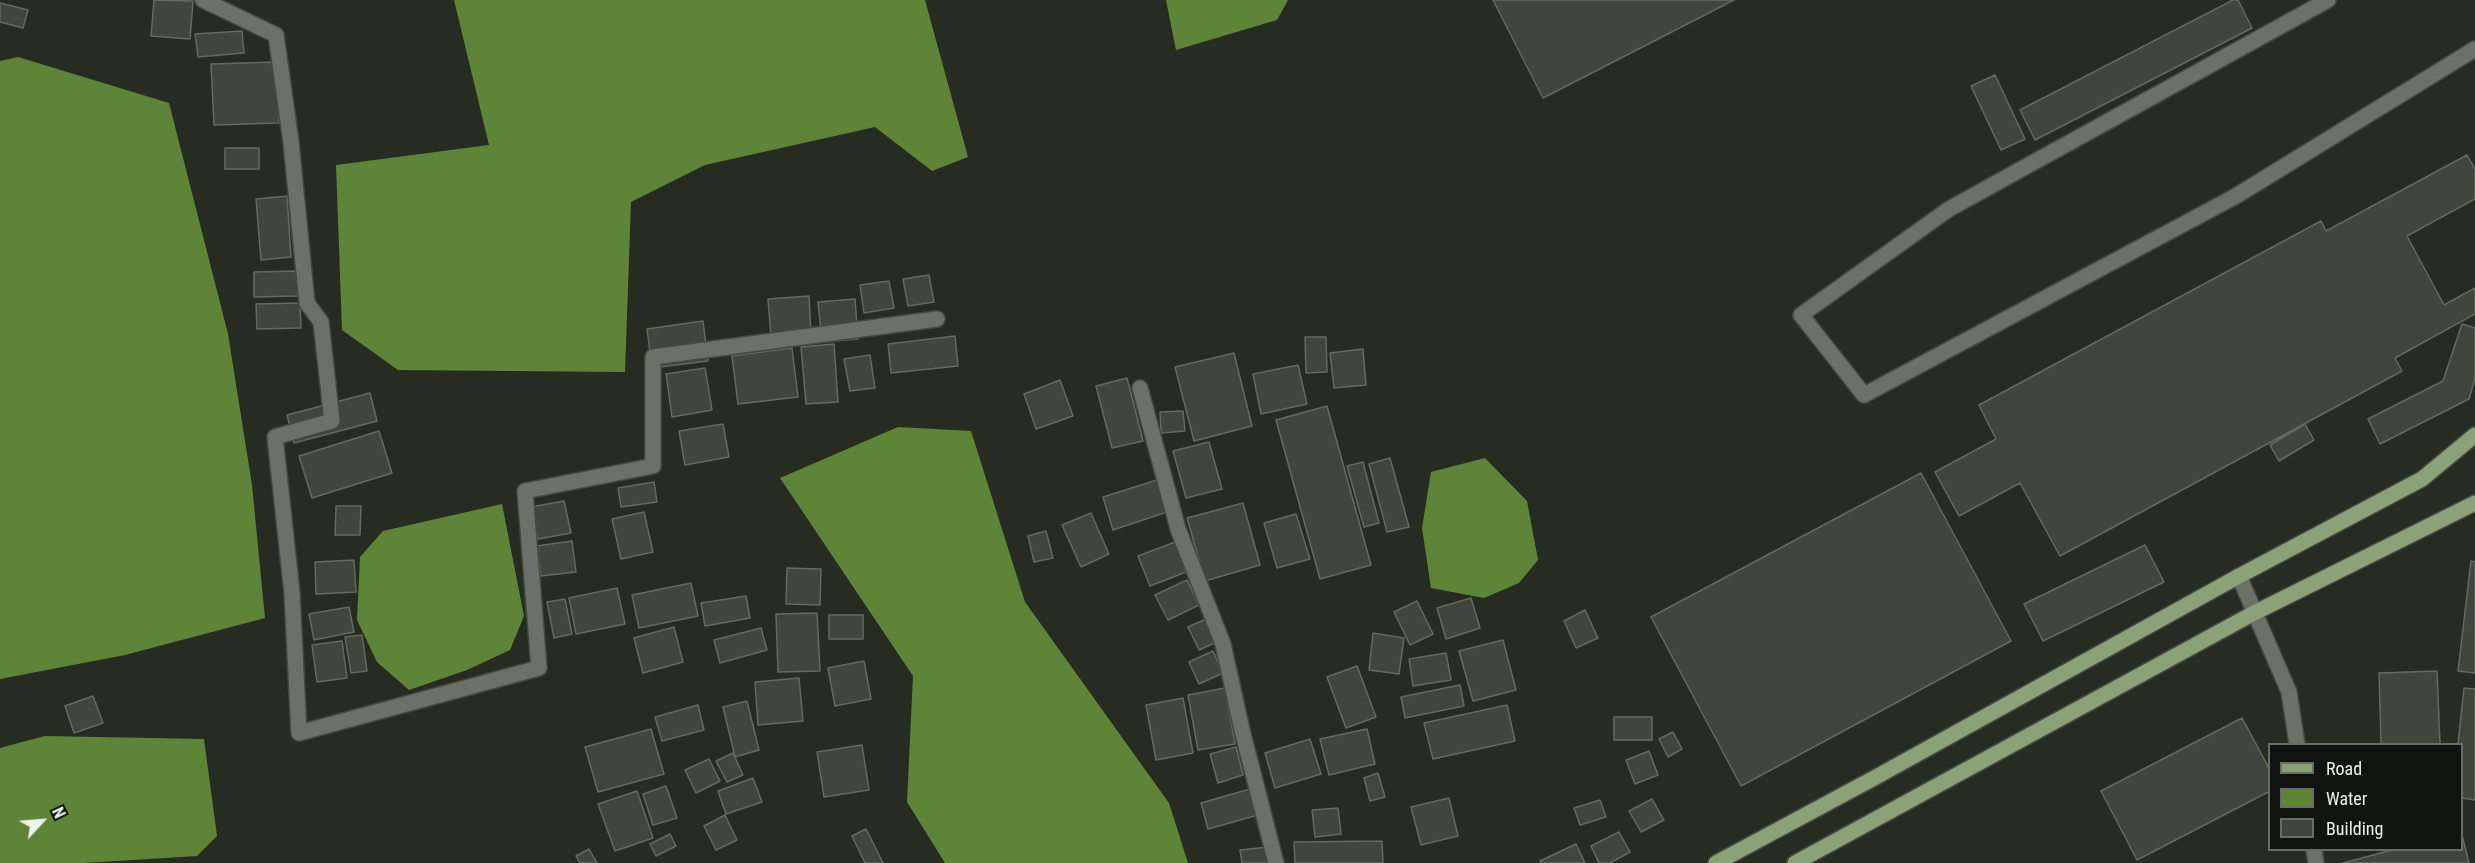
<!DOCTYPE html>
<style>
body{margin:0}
#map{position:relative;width:2475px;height:863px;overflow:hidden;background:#262c22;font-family:"Roboto Condensed",sans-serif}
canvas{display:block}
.legend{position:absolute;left:2268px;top:743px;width:195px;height:108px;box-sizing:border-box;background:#11130f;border:2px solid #696c67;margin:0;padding:8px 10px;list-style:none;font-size:18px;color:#eef2ec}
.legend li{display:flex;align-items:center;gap:12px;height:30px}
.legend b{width:30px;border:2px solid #696c67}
.north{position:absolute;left:12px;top:791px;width:60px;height:60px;-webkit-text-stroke:4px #11130f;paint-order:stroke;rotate:64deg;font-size:16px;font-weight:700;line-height:24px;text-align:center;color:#eef2ec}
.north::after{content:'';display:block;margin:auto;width:21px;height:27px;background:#eef2ec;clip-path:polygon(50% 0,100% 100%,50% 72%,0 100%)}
</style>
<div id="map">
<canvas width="2475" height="863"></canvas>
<ul class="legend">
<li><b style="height:8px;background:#8ba278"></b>Road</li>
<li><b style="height:16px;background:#5e8537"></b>Water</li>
<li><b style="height:16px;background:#40463b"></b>Building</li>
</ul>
<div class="north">N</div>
</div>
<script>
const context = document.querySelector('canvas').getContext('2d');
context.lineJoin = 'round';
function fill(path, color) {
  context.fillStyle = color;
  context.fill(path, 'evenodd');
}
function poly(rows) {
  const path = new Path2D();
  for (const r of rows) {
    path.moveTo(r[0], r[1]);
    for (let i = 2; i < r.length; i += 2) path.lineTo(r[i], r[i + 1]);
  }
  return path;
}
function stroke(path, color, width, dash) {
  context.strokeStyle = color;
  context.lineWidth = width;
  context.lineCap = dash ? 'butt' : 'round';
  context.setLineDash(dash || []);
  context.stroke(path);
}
fill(poly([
 [454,0,925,0,968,157,932,171,875,127,705,165,631,202,625,372,398,370,342,330,336,165,489,145],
 [1166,0,1288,0,1277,20,1176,50],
 [18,57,169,103,228,334,252,485,265,618,125,655,0,679,0,61],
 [898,427,971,431,1025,602,1169,803,1188,863,945,863,907,802,913,676,780,478],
 [1485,458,1527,501,1538,560,1519,583,1484,598,1431,588,1422,528,1431,472],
 [502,504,524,616,510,650,467,670,409,690,377,662,357,620,360,557,383,531],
 [45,736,204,739,217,836,197,856,84,863,0,863,0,748]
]), '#5e8537');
const building = poly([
 [154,0,193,1,190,39,151,36,154,0],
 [1493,0,1734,0,1543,98,1493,0],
 [2233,0,2238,0,2252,28,2035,140,2020,110,2233,0],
 [0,3,28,10,23,28,0,22,0,3],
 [242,31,244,53,198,57,195,34,242,31],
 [276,62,279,123,214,125,211,64,276,62],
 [1995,75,2025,139,2001,150,1971,86,1995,75],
 [225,148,259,148,259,169,225,169,225,148],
 [2467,155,2475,169,2475,199,2407,236,2444,305,2475,288,2475,314,2395,358,2402,371,2060,556,2020,483,1959,516,1935,472,1996,439,1979,405,2321,221,2326,231,2467,155],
 [287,196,291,257,261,260,256,199,287,196],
 [298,271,298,296,254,297,254,272,298,271],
 [929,275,934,302,908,306,903,279,929,275],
 [889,281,894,308,864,313,860,285,889,281],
 [809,296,811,334,771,337,768,299,809,296],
 [855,299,858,339,822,342,818,302,855,299],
 [300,303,301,328,257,329,256,304,300,303],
 [703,321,708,361,652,368,647,329,703,321],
 [2462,324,2475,328,2475,378,2469,399,2380,444,2368,419,2443,381,2462,324],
 [955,336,958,366,891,373,888,344,955,336],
 [1305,337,1326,337,1327,372,1306,373,1305,337],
 [834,344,838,402,806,404,801,347,834,344],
 [792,348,798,397,738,404,732,356,792,348],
 [1363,349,1366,385,1334,388,1330,353,1363,349],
 [1234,353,1252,426,1194,441,1175,367,1234,353],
 [870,355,875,388,850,391,844,359,870,355],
 [1298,365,1307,404,1261,414,1253,374,1298,365],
 [705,368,712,410,672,417,666,374,705,368],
 [1127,378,1143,441,1112,448,1096,386,1127,378],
 [1060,380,1073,416,1036,429,1024,394,1060,380],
 [370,393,377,421,294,443,287,415,370,393],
 [1327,406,1371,565,1320,579,1276,420,1327,406],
 [1183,411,1185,431,1161,433,1160,412,1183,411],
 [723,424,729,457,685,465,679,431,723,424],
 [2305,424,2314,440,2279,461,2270,445,2305,424],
 [379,431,392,473,312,498,299,456,379,431],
 [1209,442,1222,489,1186,498,1173,451,1209,442],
 [1390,458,1409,527,1387,532,1369,464,1390,458],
 [1363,462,1379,523,1364,527,1347,466,1363,462],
 [1921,473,2011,641,1741,786,1651,617,1921,473],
 [1157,480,1167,512,1113,530,1103,497,1157,480],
 [654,482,657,502,621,507,618,488,654,482],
 [564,501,571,533,538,539,531,507,564,501],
 [1243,503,1260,565,1205,581,1187,518,1243,503],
 [336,506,361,506,360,535,335,535,336,506],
 [644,512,653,552,621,559,612,519,644,512],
 [1091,513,1109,554,1081,567,1062,525,1091,513],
 [1296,514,1310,559,1277,568,1264,523,1296,514],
 [1046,531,1053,558,1034,562,1028,536,1046,531],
 [572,541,576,572,541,576,537,546,572,541],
 [1175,542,1186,572,1150,586,1138,556,1175,542],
 [2145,545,2164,582,2043,641,2024,604,2145,545],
 [354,560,356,592,316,594,315,562,354,560],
 [2471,561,2475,562,2475,673,2458,671,2471,561],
 [787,568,821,569,820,605,786,604,787,568],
 [1187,580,1199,605,1168,620,1155,595,1187,580],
 [691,583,698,616,639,628,632,595,691,583],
 [617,588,625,624,576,634,569,598,617,588],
 [746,596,750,618,705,626,701,603,746,596],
 [1471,598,1480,628,1446,639,1437,608,1471,598],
 [565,599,572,634,554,638,547,602,565,599],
 [1417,601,1433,634,1410,645,1394,612,1417,601],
 [349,607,354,632,314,640,309,614,349,607],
 [1585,610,1598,638,1576,648,1564,621,1585,610],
 [817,613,820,671,778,672,776,614,817,613],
 [829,615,863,615,863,639,829,639,829,615],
 [1206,619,1217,642,1199,650,1188,627,1206,619],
 [674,627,683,662,643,673,634,638,674,627],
 [761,628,767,650,720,663,714,640,761,628],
 [1373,633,1404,638,1399,674,1369,670,1373,633],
 [362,635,367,671,351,673,345,637,362,635],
 [1503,640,1516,690,1473,701,1459,651,1503,640],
 [342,641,347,678,317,682,312,645,342,641],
 [1213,651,1223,673,1199,684,1189,662,1213,651],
 [1446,653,1451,680,1413,686,1409,659,1446,653],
 [864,661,871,699,835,706,828,668,864,661],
 [1357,666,1376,717,1346,728,1327,677,1357,666],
 [2437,671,2440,744,2381,744,2379,673,2437,671],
 [799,678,803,721,758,725,755,682,799,678],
 [1460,685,1464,706,1405,718,1401,697,1460,685],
 [1225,688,1235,744,1198,750,1188,695,1225,688],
 [2464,688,2475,689,2475,800,2462,798,2462,744,2458,744,2464,688],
 [93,696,103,723,74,733,65,706,93,696],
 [1183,698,1193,753,1156,760,1146,705,1183,698],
 [747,701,759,750,735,757,723,707,747,701],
 [698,705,704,730,662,741,655,717,698,705],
 [1507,705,1515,741,1433,759,1424,723,1507,705],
 [1614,717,1652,717,1652,740,1614,740,1614,717],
 [2242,718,2270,770,2270,791,2137,860,2101,791,2242,718],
 [651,729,664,774,598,792,585,747,651,729],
 [1367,729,1375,764,1329,775,1320,739,1367,729],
 [1673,732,1682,749,1668,757,1659,739,1673,732],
 [1310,739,1321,774,1275,788,1265,753,1310,739],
 [862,745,869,790,824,797,817,752,862,745],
 [1236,747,1243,775,1218,783,1210,754,1236,747],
 [1649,751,1658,775,1635,784,1626,760,1649,751],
 [733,753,743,775,727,782,716,761,733,753],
 [709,759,720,781,696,793,685,770,709,759],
 [1378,773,1385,797,1370,801,1364,778,1378,773],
 [753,778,762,802,726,814,718,791,753,778],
 [666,786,677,818,653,825,643,794,666,786],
 [1250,789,1258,815,1208,829,1201,803,1250,789],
 [637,791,653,838,615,851,598,804,637,791],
 [1449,798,1458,836,1421,845,1411,807,1449,798],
 [1652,799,1664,820,1641,832,1629,811,1652,799],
 [1600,800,1606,817,1580,825,1574,808,1600,800],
 [1338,808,1341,834,1315,837,1312,810,1338,808],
 [725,815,737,840,716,850,704,826,725,815],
 [866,829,883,863,865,863,852,836,866,829],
 [1619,832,1630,852,1610,863,1599,863,1591,846,1619,832],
 [670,834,676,846,656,856,650,844,670,834],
 [2462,835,2469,863,2343,863,2392,850,2462,850,2462,835],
 [1382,841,1383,863,1295,863,1294,842,1382,841],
 [1576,844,1585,863,1541,863,1540,861,1576,844],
 [1268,847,1270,863,1242,863,1240,850,1268,847],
 [589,849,597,863,580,863,576,856,589,849]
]);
fill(building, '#40463b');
stroke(building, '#636a5e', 1.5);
const minor = poly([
 [203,0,276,35,291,142,307,303,321,322,332,421,275,437,292,593,299,733,539,668,525,491,653,466,653,357,937,319],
 [2328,0,1949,209,1801,315,1864,395,2236,196,2475,49],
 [1140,388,1178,529,1223,644,1242,730,1276,863],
 [2239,576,2289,692,2297,744],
 [2314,850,2316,863]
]);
const major = poly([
 [1716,863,1876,777,2239,576,2422,479,2475,435],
 [1795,863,2254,613,2475,503]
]);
stroke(minor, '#454941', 18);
stroke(major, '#454941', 18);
stroke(minor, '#6b7166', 15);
stroke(major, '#8ba278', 15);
</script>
